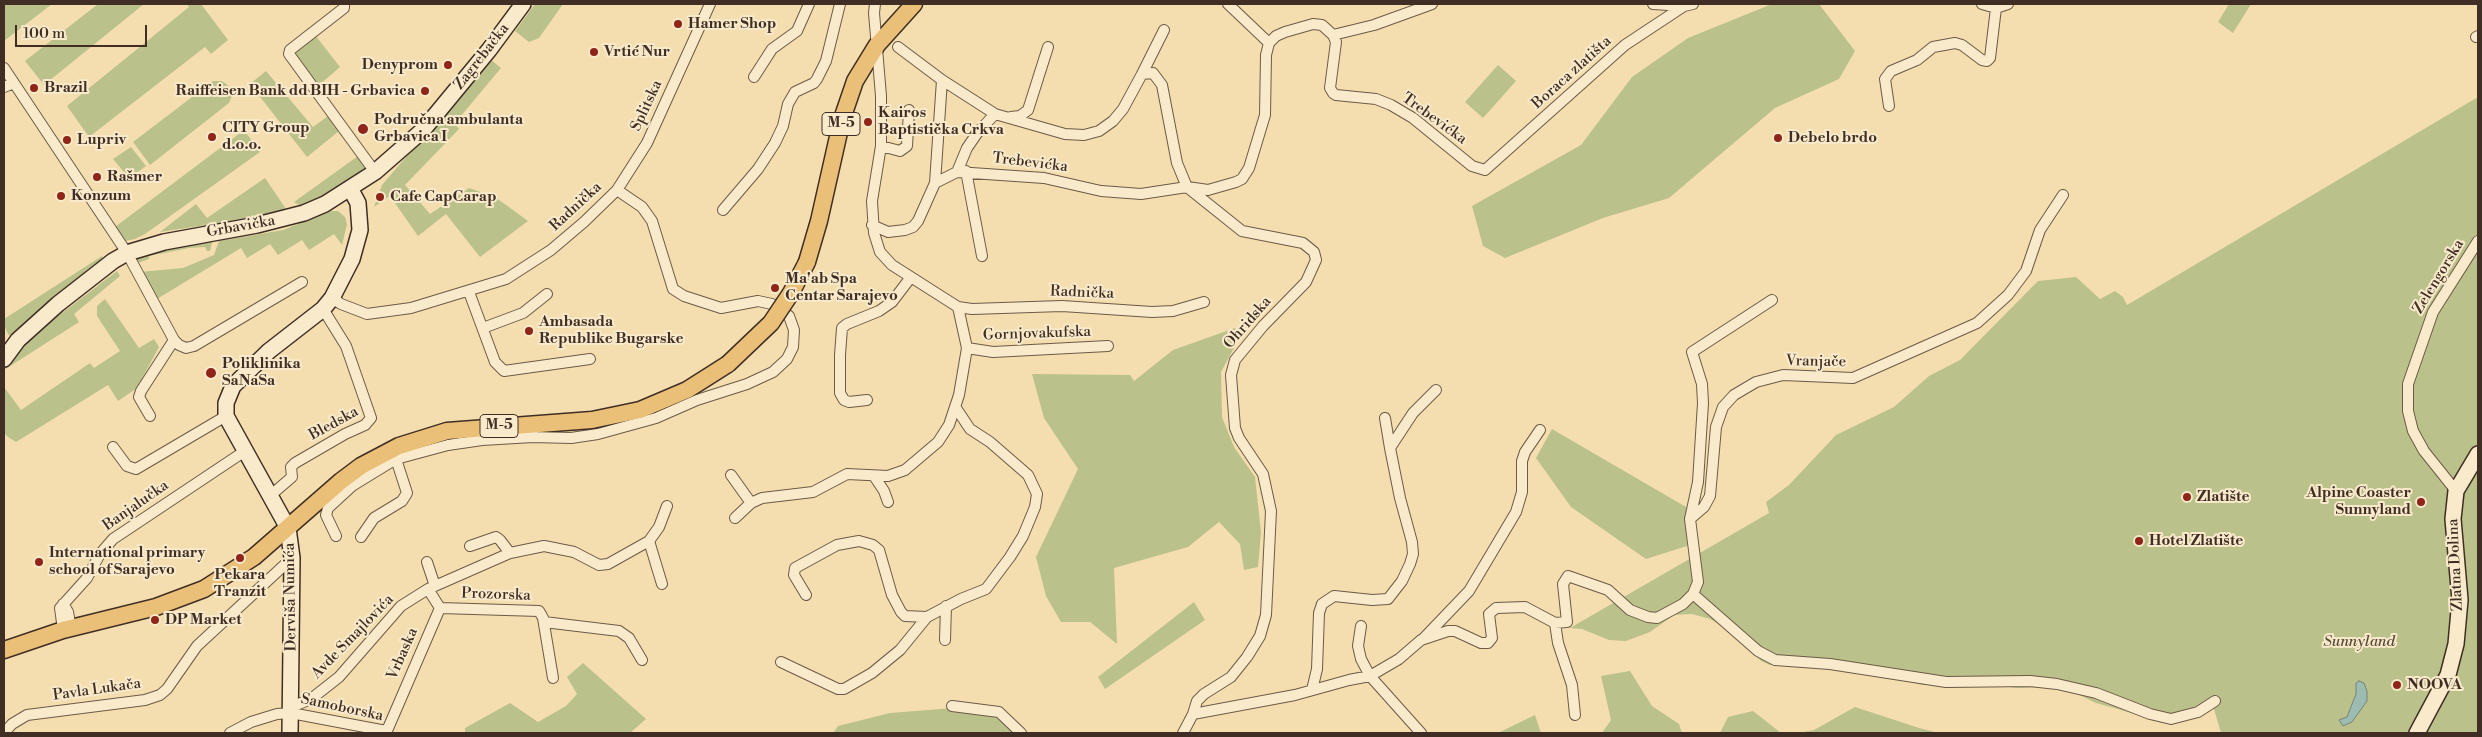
<!DOCTYPE html>
<meta charset="utf-8">
<style>
body{margin:0}
#map{position:relative;width:2482px;height:737px;overflow:hidden;background:#f4deaf;font-family:"Libre Bodoni",serif}
canvas{display:block}
.frame{position:absolute;inset:0;border:5px solid #402e24;pointer-events:none}
.scale{position:absolute;left:15px;top:25px;width:132px;height:22px;box-sizing:border-box;border:2px solid #402e24;border-top:0;padding-left:6px;font-size:15px;line-height:18px;white-space:nowrap;color:#402e24;-webkit-text-stroke:4px #f8eacb;paint-order:stroke}
</style>
<div id="map">
<canvas width="2482" height="737"></canvas>
<div class="frame"></div>
<div class="scale">100 m</div>
</div>
<script>
const context = document.querySelector('canvas').getContext('2d');
context.lineJoin = 'round';
function fill(path, color) {
  context.fillStyle = color;
  context.fill(path, 'evenodd');
}
function poly(rows) {
  const path = new Path2D();
  for (const r of rows) {
    path.moveTo(r[0], r[1]);
    for (let i = 2; i < r.length; i += 2) path.lineTo(r[i], r[i + 1]);
  }
  return path;
}
function stroke(path, color, width, dash) {
  context.strokeStyle = color;
  context.lineWidth = width;
  context.lineCap = dash ? 'butt' : 'round';
  context.setLineDash(dash || []);
  context.stroke(path);
}
function label(font, color, halo, rows, align = 'center') {
  context.font = font + ' "Libre Bodoni",serif';
  context.lineWidth = 4;
  context.setLineDash([]);
  context.textBaseline = 'middle';
  context.strokeStyle = halo;
  context.fillStyle = color;
  for (const [text, x, y, turn = 0] of rows) {
    context.save();
    context.translate(x, y);
    context.rotate((+turn || 0) * Math.PI / 180);
    context.textAlign = isNaN(turn) ? turn : align;
    if (halo) context.strokeText(text, 0, 0);
    context.fillText(text, 0, 0);
    context.restore();
  }
}
fill(poly([
 [4,4,52,4,4,41],
 [98,4,144,4,44,85,25,61],
 [187,4,201,4,228,40,211,54,205,47,89,137,67,106,189,7],
 [535,4,563,4,539,38,529,42,515,31],
 [1772,4,1819,4,1855,51,1839,79,1775,108,1669,198,1603,218,1505,258,1483,246,1472,206,1581,145,1632,77,1688,38],
 [2229,4,2251,4,2233,33,2218,22],
 [315,35,340,67,318,86,293,52],
 [490,59,501,68,455,123,459,129,405,185,430,214,469,188,495,197,528,221,480,257,446,214,418,236,390,196,374,207,382,185],
 [1498,65,1516,81,1483,118,1465,102],
 [266,71,313,127,328,116,339,131,307,157,250,84],
 [213,81,222,81,230,87,232,96,229,103,150,165,133,142],
 [2478,97,2478,733,2221,733,2214,709,2206,708,2160,721,2096,703,2071,691,2047,687,2017,688,2004,686,1922,685,1896,678,1800,665,1770,665,1761,661,1720,625,1710,619,1692,614,1674,615,1650,632,1626,641,1609,640,1582,629,1570,628,1769,513,1766,502,1789,485,1836,435,1894,407,1929,376,1960,360,2038,281,2076,277,2100,299,2115,291,2123,297,2127,305],
 [244,130,260,152,145,234,135,239,125,241,115,227],
 [131,147,146,166,129,178,113,159],
 [358,156,367,166,353,180,308,204,301,206,294,202],
 [265,178,286,209,245,219,160,232,196,204,207,218],
 [331,211,338,211,345,217,347,224,342,245,334,234,309,250,302,240,278,255,270,244,247,258,241,248,157,299,140,272,183,268,214,255,219,241,283,230],
 [212,242,210,251,207,251,205,247,189,248,149,256,149,259,135,264,133,259,151,252],
 [102,256,103,259,88,269,11,339,4,326,4,319],
 [117,271,120,276,74,314,79,322,4,370,14,354,41,329],
 [105,299,139,348,154,339,159,347,137,388,118,401,108,385,16,442,8,437,4,433,4,387,21,410,90,363,94,368,120,351,97,316,97,306],
 [1235,328,1240,337,1221,372,1222,417,1234,447,1255,477,1261,532,1258,567,1244,570,1240,544,1219,522,1188,547,1114,568,1117,644,1090,622,1061,622,1046,596,1036,557,1078,469,1044,418,1032,374,1130,375,1134,381,1173,350],
 [1552,429,1686,507,1687,546,1646,559,1571,507,1536,458],
 [1194,602,1205,620,1105,689,1098,677],
 [583,663,646,719,630,733,465,733,465,728,510,703,538,722,566,706,577,694,567,677],
 [1630,671,1652,706,1679,724,1682,733,1602,733,1611,720,1601,676],
 [1855,707,1919,728,1939,733,1798,733,1814,730],
 [954,708,994,712,1017,733,833,733,838,726,890,713],
 [1753,711,1781,733,1720,733,1728,717],
 [1535,715,1541,733,1498,733]
]), '#bbc18b');
const water = poly([
 [2359,681,2364,683,2367,691,2367,701,2352,722,2343,726,2339,720,2347,717,2356,694,2356,683,2359,681]
]);
fill(water, '#9cbbb1');
stroke(water, '#778379', 1);
const street = poly([
 [344,4,344,8,290,50,289,54,375,172],
 [1228,4,1269,43],
 [1653,4,1684,6],
 [1982,4,1996,8,2008,4],
 [1333,35,1374,25,1432,4],
 [2476,37,2478,36],
 [898,47,942,80,995,114,1065,134,1084,135,1099,131,1113,121,1123,109,1142,74,1153,73,1162,85,1177,163,1187,187,1242,231,1303,243,1314,252,1316,260,1306,282,1263,326,1235,360,1231,375,1235,428,1239,438,1263,474,1271,511,1266,615,1260,636,1247,657,1231,677,1204,694,1197,701,1193,714],
 [4,68,127,253,174,340,141,391,139,397,150,416],
 [1142,74,1164,30],
 [754,77,772,49,797,31,809,4],
 [4,87,14,83],
 [1889,106,1885,79,1891,71,1917,60,1933,47,1955,43,1962,45,1982,60,1987,61,1990,58,1996,8],
 [1011,117,1020,116,1028,110,1048,47],
 [881,146,900,151,907,146,909,110],
 [966,171,982,256],
 [957,172,1044,178,1101,191,1141,194,1187,187,1208,190,1236,182,1242,179,1249,168,1265,115,1266,55,1269,43,1276,36,1285,32,1313,24,1322,25,1333,35,1336,42,1330,88,1333,93,1336,95,1376,99,1391,105,1413,118,1472,166,1485,170,1625,45,1684,6,1693,4],
 [935,183,942,80],
 [723,210,758,169,775,143,783,126,788,104,795,92,814,83,817,79,826,61,840,4],
 [872,225,888,232,905,230,913,227,918,221,935,183,957,172,967,148,978,132,995,114],
 [469,292,495,362,504,371,590,359],
 [332,298,341,304,367,314,411,308,506,279,551,250,584,222,617,190,647,143,710,4],
 [958,307,972,309,1062,306,1152,312,1173,311,1204,302],
 [483,328,523,313,547,294],
 [174,340,179,345,186,348,194,346,302,282],
 [967,348,993,352,1108,346],
 [867,400,849,402,844,400,840,393,840,355,842,328,847,324,879,311,892,302,911,277],
 [1385,418,1390,448],
 [532,425,533,437,571,438,598,434,656,418,697,400,747,384,773,372,787,359,793,347,794,330,789,316,772,304,758,301,721,308,684,296,673,289,652,221,642,207,617,190],
 [113,447,127,466,136,469,226,416],
 [731,475,751,503],
 [874,476,884,491,888,502],
 [2456,491,2424,451,2413,431,2408,411,2408,384,2433,312,2478,241],
 [271,495,292,477,291,467,295,463,345,434,365,425,371,418,346,346,323,309],
 [735,518,751,503,762,498,813,492,847,474,888,476,905,470,938,442,949,425,959,395,967,348,958,307,892,265,880,252,874,233,872,201,881,146,881,96,874,13,875,4],
 [1690,519,1698,482,1703,403,1702,384,1692,352,1772,300],
 [336,536,326,515,328,508,352,486,396,459,448,445,482,440,533,437],
 [361,537,374,518,402,501,407,493,396,459],
 [649,541,662,584],
 [470,546,496,537,500,540,510,553],
 [427,562,435,586],
 [1693,594,1758,651,1775,660,1830,664,1946,682,2030,681,2057,684,2096,693,2150,714,2171,719,2198,712,2215,701],
 [806,595,794,575,795,568,837,545,859,541,873,545,879,550,892,595,901,612,905,616,927,617],
 [63,604,68,612,71,628],
 [440,608,539,611,543,618,553,678],
 [544,622,619,631,629,638,642,660],
 [1555,623,1558,643,1572,685,1575,715],
 [1361,626,1358,646,1361,659,1370,676,1421,733],
 [63,630,60,608,87,578,100,554,113,539,245,451],
 [1424,638,1469,591,1516,512,1522,492,1522,461,1525,452,1540,430],
 [945,640,946,606],
 [781,662,838,689,844,689,872,673,900,650,927,617,961,599,986,589,1010,557,1023,536,1035,507,1037,494,1028,475,990,442,970,429,956,408],
 [1312,690,1317,669,1319,613,1322,604,1334,596,1372,600,1388,599,1402,581,1410,564,1413,554,1412,542,1400,498,1390,448,1413,413,1436,390],
 [952,706,999,712,1021,733],
 [291,707,311,699,339,677,401,606,428,589,510,553,544,546,574,552,599,565,608,564,649,541,659,527,667,506],
 [4,733,12,724,27,715,145,700,160,695,167,689,197,646,292,558],
 [230,733,251,722,277,714,291,713,386,731],
 [386,733,440,608,428,589],
 [1183,733,1193,714,1295,695,1349,680,1370,676,1399,659,1421,640,1448,631,1455,631,1481,643,1488,643,1492,638,1489,614,1496,608,1525,607,1555,623,1567,622,1563,584,1568,576,1608,590,1630,610,1648,617,1657,618,1683,604,1693,594,1698,582,1690,519,1704,507,1710,496,1716,427,1723,407,1734,395,1756,382,1783,375,1853,378,1977,323,2008,295,2026,271,2040,230,2063,195]
]);
const secondary = poly([
 [4,359,18,340,58,304,113,261,127,253,164,242,257,225,304,213,325,204,375,172,423,130,489,50,523,4],
 [290,733,292,558,288,528,226,416,226,403,233,386,269,351,323,309,332,298,352,259,360,230,358,203,350,188],
 [2417,733,2448,675,2456,644,2460,600,2453,519,2456,491,2478,454]
]);
const primary = poly([
 [807,262,819,221,842,119,855,81,877,45,914,4],
 [4,650,63,630,156,607,204,589,254,557,341,481,361,466,399,446,447,431,592,420,640,410,687,390,728,364]
]);
stroke(street, '#6d5a47', 12);
stroke(secondary, '#402e24', 18);
stroke(primary, '#402e24', 19);
stroke(street, '#f8eacb', 10);
stroke(secondary, '#f8eacb', 15);
stroke(primary, '#eabf78', 16);
const primaryBridge = poly([
 [728,364,771,323,791,293,807,262]
]);
stroke(primaryBridge, '#402e24', 19, []);
stroke(primaryBridge, '#eabf78', 16);
for (const [x, y, r, color] of [
 [678,24,5,"#8f2418"],
 [594,52,5,"#8f2418"],
 [448,65,5,"#8f2418"],
 [34,88,5,"#8f2418"],
 [425,91,5,"#8f2418"],
 [868,122,5,"#8f2418"],
 [363,129,6,"#8f2418"],
 [212,137,5,"#8f2418"],
 [1778,138,5,"#8f2418"],
 [67,140,5,"#8f2418"],
 [97,177,5,"#8f2418"],
 [61,196,5,"#8f2418"],
 [380,197,5,"#8f2418"],
 [775,288,5,"#8f2418"],
 [529,331,5,"#8f2418"],
 [211,373,6,"#8f2418"],
 [2187,497,5,"#8f2418"],
 [2421,502,5,"#8f2418"],
 [2139,541,5,"#8f2418"],
 [240,558,5,"#8f2418"],
 [39,562,5,"#8f2418"],
 [155,620,5,"#8f2418"],
 [2397,685,5,"#8f2418"]
]) {
  const dot = new Path2D();
  dot.arc(x, y, r, 0, 2 * Math.PI);
  context.fillStyle = color;
  context.fill(dot);
  stroke(dot, '#f8eacb', 2);
}
for (const [x, y, w] of [
 [841,124,38],
 [499,426,38]
]) {
  const box = new Path2D();
  box.roundRect(x - w / 2, y - 11.5, w, 23, 4);
  context.fillStyle = '#f8eacb';
  context.fill(box);
  stroke(box, '#402e24', 1);
}
label('bold 14px', '#402e24', null, [
 ["M-5",841,124],
 ["M-5",499,426]
]);
label('bold 15px', '#402e24', '#f8eacb', [
 ["Hamer Shop",688,24],
 ["Vrtić Nur",604,52],
 ["Denyprom",438,65,"right"],
 ["Brazil",44,88],
 ["Raiffeisen Bank dd BIH - Grbavica",415,91,"right"],
 ["Kairos",878,113],
 ["Baptistička Crkva",878,130],
 ["Područna ambulanta",374,120],
 ["Grbavica I",374,137],
 ["CITY Group",222,128],
 ["d.o.o.",222,145],
 ["Debelo brdo",1788,138],
 ["Lupriv",77,140],
 ["Rašmer",107,177],
 ["Konzum",71,196],
 ["Cafe CapCarap",390,197],
 ["Ma'ab Spa",785,279],
 ["Centar Sarajevo",785,296],
 ["Ambasada",539,322],
 ["Republike Bugarske",539,339],
 ["Poliklinika",222,364],
 ["SaNaSa",222,381],
 ["Alpine Coaster",2411,493,"right"],
 ["Sunnyland",2411,510,"right"],
 ["Zlatište",2197,497],
 ["Hotel Zlatište",2149,541],
 ["International primary",49,553],
 ["school of Sarajevo",49,570],
 ["Pekara",240,575,"center"],
 ["Tranzit",240,592,"center"],
 ["DP Market",165,620],
 ["NOOVA",2407,685]
], 'left');
label('15px', '#402e24', '#f8eacb', [
 ["Zagrebačka",482,57,-52],
 ["Boraca zlatišta",1572,73,-42],
 ["Splitska",647,106,-65],
 ["Trebevićka",1434,119,36],
 ["Trebevićka",1030,163,7],
 ["Radnička",576,207,-43],
 ["Grbavička",241,227,-10],
 ["Zelengorska",2439,277,-59],
 ["Radnička",1082,293,2],
 ["Ohridska",1248,323,-49],
 ["Gornjovakufska",1037,334,-2],
 ["Vranjače",1816,362,1],
 ["Bledska",334,424,-29],
 ["Banjalučka",136,506,-35],
 ["Zlatna Dolina",2456,565,-93],
 ["Prozorska",496,595,2],
 ["Derviša Numića",291,597,-91],
 ["Avde Smajlovića",353,637,-46],
 ["Vrbaska",403,654,-66],
 ["Pavla Lukača",97,690,-8],
 ["Samoborska",342,708,12]
]);
label('italic 15px', '#594b39', '#f8eacb', [
 ["Sunnyland",2359,642]
]);
</script>
